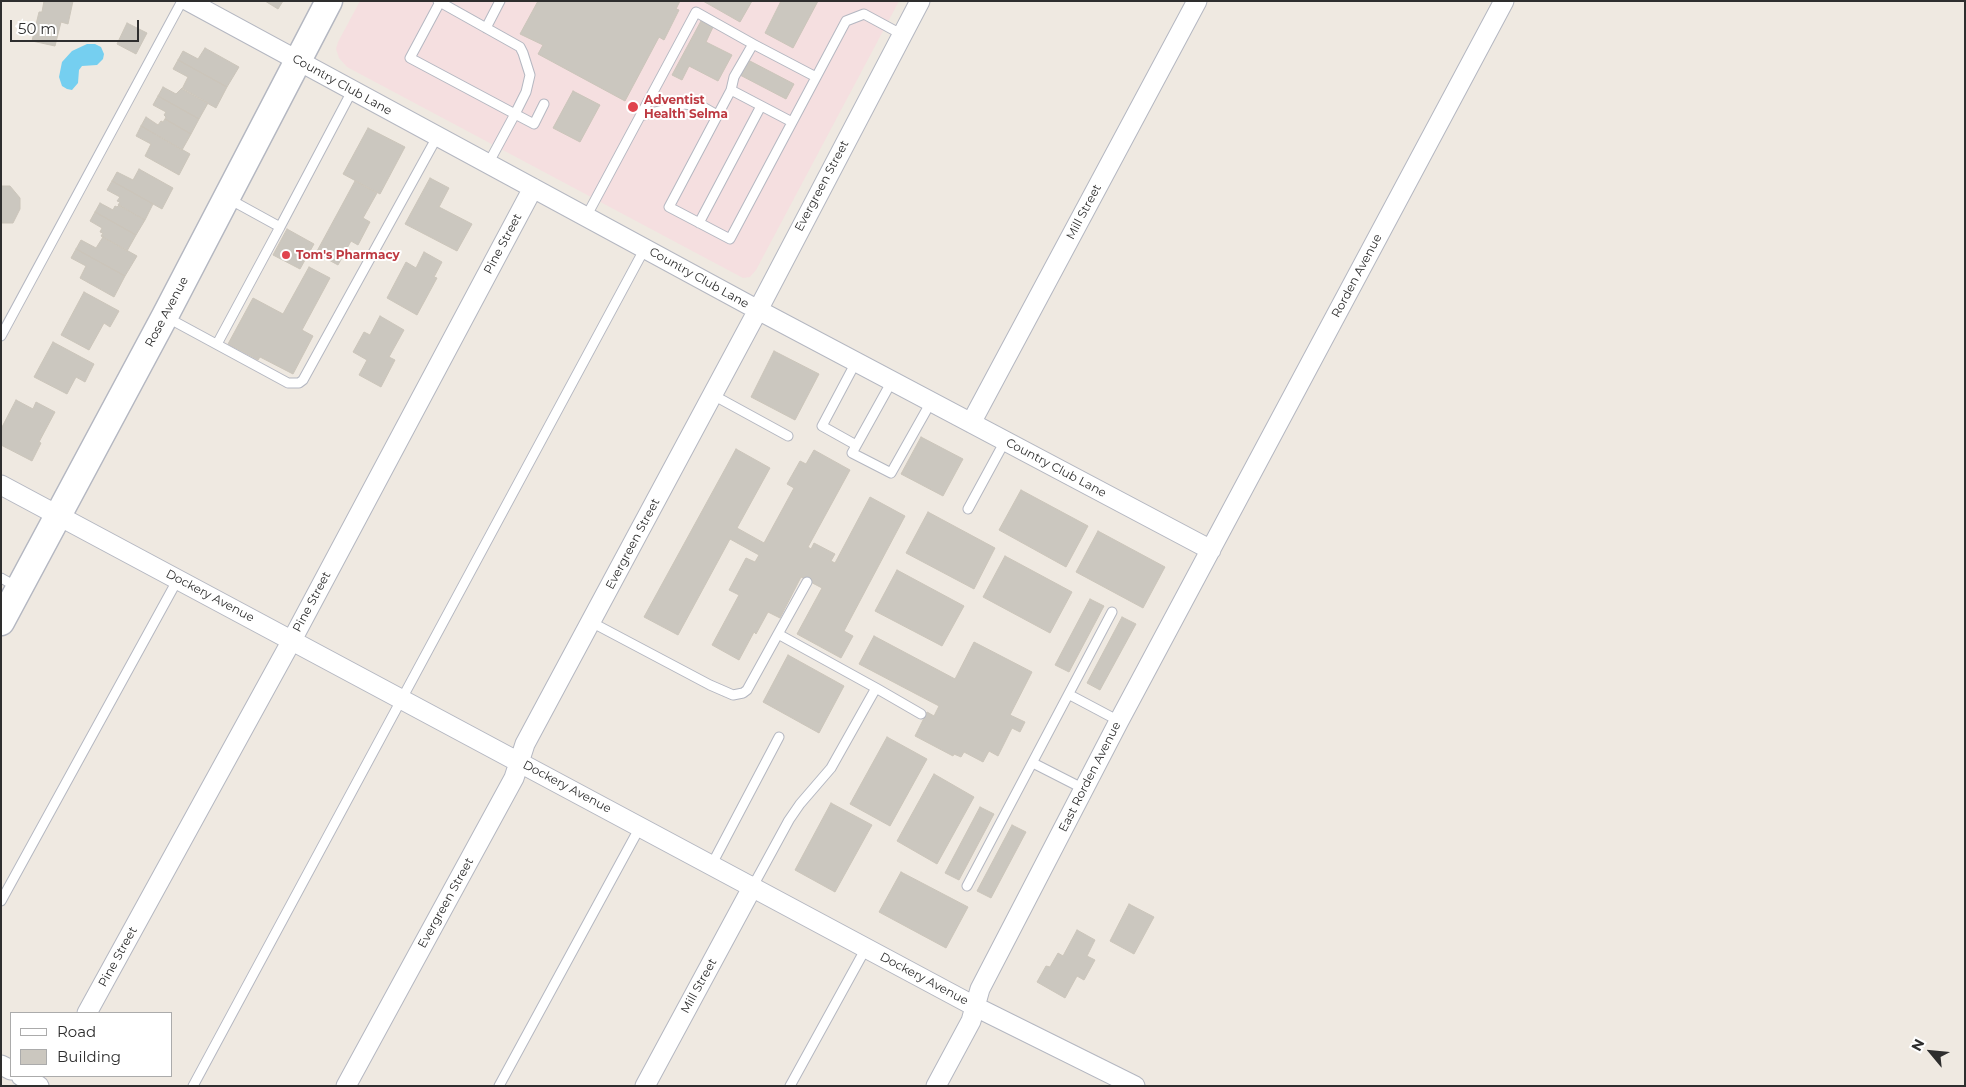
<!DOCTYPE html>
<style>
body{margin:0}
#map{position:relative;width:1966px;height:1087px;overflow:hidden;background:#efe9e1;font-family:Montserrat,sans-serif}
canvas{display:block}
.frame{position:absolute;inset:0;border:2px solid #2e2e2e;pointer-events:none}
.legend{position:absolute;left:10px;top:1012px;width:162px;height:65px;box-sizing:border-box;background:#fff;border:1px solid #ababab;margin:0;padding:6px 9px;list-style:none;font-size:15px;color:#2e2e2e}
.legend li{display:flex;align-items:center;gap:10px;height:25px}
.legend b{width:25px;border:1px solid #ababab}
.north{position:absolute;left:1906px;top:1027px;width:50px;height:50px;-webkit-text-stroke:4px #fff;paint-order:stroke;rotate:298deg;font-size:14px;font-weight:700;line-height:20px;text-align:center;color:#2e2e2e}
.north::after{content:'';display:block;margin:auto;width:18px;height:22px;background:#2e2e2e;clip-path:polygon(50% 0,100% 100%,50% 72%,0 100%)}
.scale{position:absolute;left:10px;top:20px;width:129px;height:22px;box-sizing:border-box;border:2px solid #2e2e2e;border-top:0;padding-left:6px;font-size:15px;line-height:18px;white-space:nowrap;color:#2e2e2e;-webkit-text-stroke:4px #fff;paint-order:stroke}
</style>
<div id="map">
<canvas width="1966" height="1087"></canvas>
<div class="frame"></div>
<ul class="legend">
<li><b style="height:6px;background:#fff"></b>Road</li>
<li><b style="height:14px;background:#cbc7bf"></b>Building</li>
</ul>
<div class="north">N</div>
<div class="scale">50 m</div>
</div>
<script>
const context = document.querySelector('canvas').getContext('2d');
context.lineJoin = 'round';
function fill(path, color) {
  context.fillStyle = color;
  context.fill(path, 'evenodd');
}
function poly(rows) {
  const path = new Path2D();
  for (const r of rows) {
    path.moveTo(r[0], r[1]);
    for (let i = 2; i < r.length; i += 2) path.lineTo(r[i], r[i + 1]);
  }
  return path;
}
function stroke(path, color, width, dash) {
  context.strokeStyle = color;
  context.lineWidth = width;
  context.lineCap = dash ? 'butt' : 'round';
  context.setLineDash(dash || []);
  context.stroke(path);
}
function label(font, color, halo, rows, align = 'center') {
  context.font = font + ' Montserrat,sans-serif';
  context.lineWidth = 4;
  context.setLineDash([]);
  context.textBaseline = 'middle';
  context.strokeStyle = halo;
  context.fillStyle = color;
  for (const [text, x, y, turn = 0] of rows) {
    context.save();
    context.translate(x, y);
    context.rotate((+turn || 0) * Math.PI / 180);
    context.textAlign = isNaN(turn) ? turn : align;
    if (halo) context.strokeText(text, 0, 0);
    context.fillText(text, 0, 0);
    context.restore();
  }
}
fill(poly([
 [360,1,899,1,756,270,750,277,743,278,347,67,339,58,336,49,338,42]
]), '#f5dfe0');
fill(poly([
 [87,44,95,44,101,47,104,54,103,59,97,65,82,66,79,70,78,83,72,90,67,89,62,86,59,77,62,62,72,51]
]), '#75cff0');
const building = poly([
 [44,1,73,1,68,24,61,22,55,46,32,41,39,12,42,12,44,1],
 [265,1,283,1,278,9,265,1],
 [538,1,680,1,676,9,679,10,664,40,659,37,625,101,538,54,543,45,520,34,538,1],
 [703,1,752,1,740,22,703,1],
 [781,1,818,1,793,48,765,33,781,1],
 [701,21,713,27,706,42,732,55,718,81,689,66,682,80,672,75,701,21],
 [127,23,147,33,136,54,117,44,127,23],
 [205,48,239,67,227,87,178,60,183,51,198,59,205,48],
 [178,60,227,87,216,108,182,89,188,77,173,69,178,60],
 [748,60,794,84,786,99,740,75,748,60],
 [163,87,176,94,182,88,208,103,199,119,158,96,163,87],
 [573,91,600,105,580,142,553,128,573,91],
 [158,96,199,119,191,134,165,119,166,117,164,115,166,112,153,105,158,96],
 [146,117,158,125,161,121,163,122,165,119,191,134,182,150,141,126,146,117],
 [141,126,190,154,179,175,145,156,151,144,136,136,141,126],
 [368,128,405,147,380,194,343,174,368,128],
 [139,169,173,188,162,209,112,181,117,172,133,180,139,169],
 [430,178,449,188,439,207,472,224,457,251,405,224,430,178],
 [112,181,153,204,145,220,118,205,120,202,117,201,120,197,107,190,112,181],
 [355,181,377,193,363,218,370,222,358,245,351,241,338,265,316,253,355,181],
 [1,186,10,186,20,198,20,209,13,223,1,223,1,186],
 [100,203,113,210,115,206,117,207,119,205,145,220,136,235,95,212,100,203],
 [95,212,136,235,127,251,101,236,103,233,100,232,102,228,90,221,95,212],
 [287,229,314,244,300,269,273,255,287,229],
 [103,237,137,256,125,276,76,249,81,240,96,248,103,237],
 [76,249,125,276,114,297,80,278,86,266,71,258,76,249],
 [424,252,442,262,434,277,437,278,417,315,387,298,406,262,416,268,424,252],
 [309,267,330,278,302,330,313,336,293,374,260,357,258,360,228,344,253,298,283,314,309,267],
 [84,292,119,311,110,327,104,323,89,350,61,335,84,292],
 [380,316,404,330,389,357,395,360,381,387,359,375,367,360,353,352,364,332,370,335,380,316],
 [53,342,94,364,85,382,76,377,67,394,34,377,53,342],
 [774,351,819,374,795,420,751,397,774,351],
 [16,400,33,409,36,402,55,412,39,442,41,443,32,461,1,445,1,429,16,400],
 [921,437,963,459,943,496,901,474,921,437],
 [736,449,770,468,737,528,764,543,794,488,787,484,800,461,806,464,814,450,850,470,808,547,811,549,814,543,835,554,831,561,835,563,870,497,905,516,844,631,853,636,841,658,797,634,822,588,801,577,780,618,768,612,756,634,754,632,739,660,712,645,739,595,729,590,746,558,755,562,759,555,730,539,678,635,644,617,736,449],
 [1021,490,1088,526,1066,567,999,530,1021,490],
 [928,512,995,548,974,589,906,553,928,512],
 [1098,531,1165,567,1143,608,1076,572,1098,531],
 [1005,556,1072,592,1050,633,983,597,1005,556],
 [897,570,964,606,942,646,875,611,897,570],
 [1090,599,1104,606,1069,672,1055,665,1090,599],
 [1122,617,1136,624,1100,690,1087,683,1122,617],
 [874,636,955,679,974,642,1032,672,1010,715,1025,722,1020,732,1012,728,998,756,989,751,983,762,964,752,961,757,954,754,953,756,915,736,927,712,934,716,939,706,859,664,874,636],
 [788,655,844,686,819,733,763,702,788,655],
 [887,737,927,759,890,826,850,804,887,737],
 [934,774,974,797,937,864,897,841,934,774],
 [831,803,872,825,835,892,795,870,831,803],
 [980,807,994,814,959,880,945,873,980,807],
 [1012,825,1026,832,991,898,977,891,1012,825],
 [901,872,968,907,946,948,879,912,901,872],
 [1129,904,1154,917,1134,954,1110,941,1129,904],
 [1077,930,1095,940,1087,956,1095,960,1084,980,1077,976,1065,998,1037,982,1046,966,1050,967,1058,953,1063,956,1077,930]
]);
fill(building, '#cbc7bf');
stroke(building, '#cbc5ba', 1);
const lane = poly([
 [438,1,520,47,523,53,530,75,526,92,515,114,534,124,544,104],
 [440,2,410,58,515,114,488,164],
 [486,28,500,1],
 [753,44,816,77],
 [731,90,792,122],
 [640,116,685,104,703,107,717,115],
 [229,199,280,227,352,91],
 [586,217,696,12,753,44,734,77,731,90,669,207,730,239,846,21,864,14,901,34],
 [699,223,761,106],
 [168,318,288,383,299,383,303,380,437,137],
 [1,336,182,1],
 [217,344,280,227],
 [856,362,822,426,856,445],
 [892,381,852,453,891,473,931,402],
 [713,395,788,436],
 [968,509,1005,441],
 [1,578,17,587],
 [591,622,710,685,733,695,743,693,747,690,778,634,876,688],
 [778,634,807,582],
 [1070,695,1119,721],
 [1033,763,1084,789],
 [712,864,779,737],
 [753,886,789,820,800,804,831,768,876,688,921,714],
 [967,886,1112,612],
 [1,901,178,579],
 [193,1086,645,248],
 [499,1086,640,827],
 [790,1086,866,948]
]);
const street = poly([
 [188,1,758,310,1211,550],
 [971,423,1197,1],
 [1,485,976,1007,1135,1086],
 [87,1013,292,640,533,188],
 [1,1065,11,1070],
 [21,1076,39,1086],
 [346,1086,514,778,525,744,758,310,920,1],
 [645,1086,753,886],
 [936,1086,971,1021,980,989,1119,721,1504,1]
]);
const secondary = poly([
 [1,622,165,316,329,1]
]);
stroke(lane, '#b4b7c1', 11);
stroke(street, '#b4b7c1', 21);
stroke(secondary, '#b4b7c1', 29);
stroke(lane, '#fff', 9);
stroke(street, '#fff', 19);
stroke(secondary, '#fff', 26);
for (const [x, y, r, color] of [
 [633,107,6,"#e0444e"],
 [286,255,5,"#e0444e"]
]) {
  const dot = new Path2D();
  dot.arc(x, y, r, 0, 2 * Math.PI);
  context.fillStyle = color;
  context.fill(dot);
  stroke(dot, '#fff', 2);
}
label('12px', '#2e2e2e', '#fff', [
 ["Country Club Lane",342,85,29],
 ["Evergreen Street",822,186,-62],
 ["Mill Street",1084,212,-62],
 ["Pine Street",503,244,-62],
 ["Rorden Avenue",1357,276,-62],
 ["Country Club Lane",699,278,29],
 ["Rose Avenue",167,312,-62],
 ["Country Club Lane",1056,468,28],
 ["Evergreen Street",633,544,-62],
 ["Dockery Avenue",210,596,28],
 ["Pine Street",312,602,-62],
 ["East Rorden Avenue",1090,777,-63],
 ["Dockery Avenue",567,787,28],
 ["Evergreen Street",446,903,-61],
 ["Pine Street",118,957,-61],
 ["Dockery Avenue",924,979,28],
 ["Mill Street",699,986,-61]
]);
label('bold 12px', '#be3a42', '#fff', [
 ["Adventist",644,100],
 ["Health Selma",644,114],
 ["Tom's Pharmacy",296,255]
], 'left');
</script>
